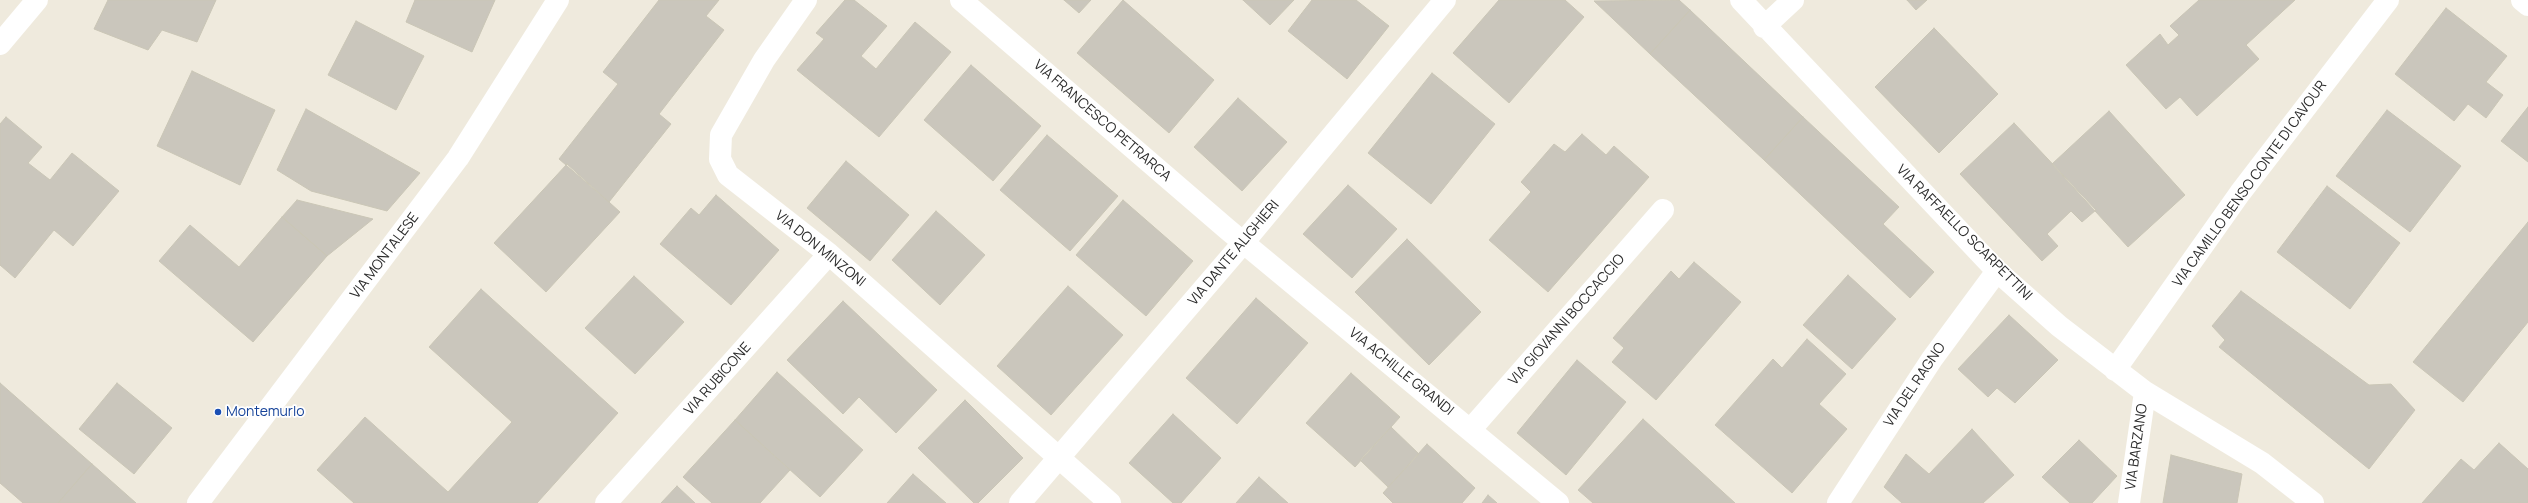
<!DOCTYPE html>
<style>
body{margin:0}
canvas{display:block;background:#efeadd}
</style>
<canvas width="2528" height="503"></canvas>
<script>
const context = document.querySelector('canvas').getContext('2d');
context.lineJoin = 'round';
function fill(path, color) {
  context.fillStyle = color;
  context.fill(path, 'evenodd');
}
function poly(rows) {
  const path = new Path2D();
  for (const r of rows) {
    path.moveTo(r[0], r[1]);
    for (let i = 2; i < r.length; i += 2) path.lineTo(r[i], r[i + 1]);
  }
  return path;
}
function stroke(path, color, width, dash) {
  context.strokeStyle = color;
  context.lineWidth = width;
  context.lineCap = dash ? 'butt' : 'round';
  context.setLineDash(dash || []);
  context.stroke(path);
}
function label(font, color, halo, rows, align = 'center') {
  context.font = font + ' Manrope,sans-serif';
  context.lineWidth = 3.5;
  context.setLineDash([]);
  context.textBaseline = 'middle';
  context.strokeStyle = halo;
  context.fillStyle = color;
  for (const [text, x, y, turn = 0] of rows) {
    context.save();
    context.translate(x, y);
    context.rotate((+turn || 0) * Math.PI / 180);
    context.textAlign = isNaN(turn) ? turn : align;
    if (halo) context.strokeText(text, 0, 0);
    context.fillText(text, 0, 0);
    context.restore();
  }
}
const building = poly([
 [108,0,216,0,197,42,162,30,148,50,94,29,108,0],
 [415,0,495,0,472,52,406,22,415,0],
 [659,0,719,0,706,16,724,30,659,114,671,124,609,202,559,159,618,84,603,72,659,0],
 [845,0,854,0,887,26,861,56,876,69,915,22,951,52,879,137,797,70,824,39,816,33,845,0],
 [1064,0,1091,0,1079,13,1064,0],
 [1123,0,1214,80,1169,133,1077,53,1123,0],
 [1243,0,1294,0,1270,25,1243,0],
 [1312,0,1356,0,1389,26,1347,79,1288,31,1312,0],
 [1499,0,1565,0,1584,17,1509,103,1453,53,1499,0],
 [1679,0,1690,10,1650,54,1594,1,1679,0],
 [1907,0,1927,0,1916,10,1907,0],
 [2199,0,2295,0,2246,45,2259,59,2197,116,2180,97,2166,109,2126,65,2160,34,2168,45,2179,35,2170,26,2199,0],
 [2446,8,2507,56,2486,82,2503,95,2486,118,2468,104,2454,121,2395,74,2446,8],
 [1690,10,1803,117,1764,160,1650,54,1690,10],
 [356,21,424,56,396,110,328,75,356,21],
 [1934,28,1998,94,1939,153,1875,87,1934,28],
 [971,65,1041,126,993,181,924,120,971,65],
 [192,71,275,110,240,185,157,146,192,71],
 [1432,73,1495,124,1431,204,1368,153,1432,73],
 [1238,98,1287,142,1242,191,1194,147,1238,98],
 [2528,107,2528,162,2501,141,2528,107],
 [306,109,420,173,387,211,311,191,277,170,306,109],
 [2387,110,2461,166,2410,232,2336,176,2387,110],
 [2109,111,2185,195,2128,247,2052,164,2109,111],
 [6,117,42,147,28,163,50,180,72,153,119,191,73,246,54,230,15,278,0,265,0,124,6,117],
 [1803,117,1899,207,1883,224,1934,272,1910,298,1764,160,1803,117],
 [2014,123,2096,210,2082,222,2071,211,2047,234,2058,246,2042,261,1960,174,2014,123],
 [1582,134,1606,155,1614,146,1649,177,1548,292,1489,240,1531,192,1521,182,1554,144,1565,152,1582,134],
 [1047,135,1118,196,1070,251,1000,190,1047,135],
 [846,161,909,215,870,261,807,208,846,161],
 [567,164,620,212,546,292,494,243,567,164],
 [1348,185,1397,229,1352,278,1303,234,1348,185],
 [2327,186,2400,243,2350,309,2277,252,2327,186],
 [716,195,779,250,731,305,660,244,691,208,699,215,716,195],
 [297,200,373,219,327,256,282,217,297,200],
 [1123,200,1193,261,1146,316,1076,255,1123,200],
 [936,211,985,255,940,305,892,260,936,211],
 [282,217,327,256,253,342,159,261,190,225,239,267,282,217],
 [2528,222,2528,322,2463,402,2413,362,2528,222],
 [1407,239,1481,312,1429,365,1355,292,1407,239],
 [1694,262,1741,302,1656,400,1612,362,1624,348,1613,338,1671,271,1679,279,1694,262],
 [1848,275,1896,319,1852,369,1803,325,1848,275],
 [634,276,684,322,635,374,585,328,634,276],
 [1068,286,1123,335,1051,415,997,366,1068,286],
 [481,289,618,413,537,503,354,503,317,470,365,417,448,492,512,422,429,347,481,289],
 [2241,291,2369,385,2391,384,2415,410,2369,469,2219,347,2225,340,2212,326,2241,291],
 [1256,298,1308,343,1237,424,1186,378,1256,298],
 [843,301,937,390,896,433,859,397,843,414,787,360,843,301],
 [2009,315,2058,360,2015,403,1997,388,1988,397,1958,369,2009,315],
 [1807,339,1846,374,1819,404,1847,429,1792,493,1715,425,1773,359,1782,368,1807,339],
 [1577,360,1626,402,1566,475,1517,433,1577,360],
 [777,372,863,450,820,497,735,420,777,372],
 [1351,373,1400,417,1355,467,1306,423,1351,373],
 [0,383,92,464,58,503,23,503,0,483,0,383],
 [117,383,172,428,134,474,79,429,117,383],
 [965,400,1023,458,978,503,974,503,918,448,965,400],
 [1173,414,1221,458,1181,503,1173,503,1129,463,1173,414],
 [1643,419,1735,503,1593,503,1578,490,1643,419],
 [735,420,790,470,760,503,712,503,683,477,735,420],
 [1391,427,1419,454,1388,487,1360,460,1391,427],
 [1972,429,2014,475,1983,503,1902,503,1884,487,1906,454,1929,474,1972,429],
 [2079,440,2117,476,2092,503,2070,503,2042,477,2079,440],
 [2499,443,2528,469,2528,503,2422,503,2461,459,2474,470,2499,443],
 [1427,444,1475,488,1462,503,1393,503,1383,493,1427,444],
 [2171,455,2242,474,2237,503,2163,503,2171,455],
 [92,464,136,503,58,503,92,464],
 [913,474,946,503,887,503,913,474],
 [1259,477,1288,503,1236,503,1259,477],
 [677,486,695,503,661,503,677,486],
 [1488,495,1497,503,1482,503,1488,495]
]);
fill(building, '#cac6bc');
stroke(building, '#cac6b6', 1);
stroke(poly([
 [806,0,764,60,721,135,720,159,728,175,829,254,1110,503],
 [961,0,1227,229,1558,503],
 [1741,0,1997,271,2059,326,2145,392,2262,463,2313,503],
 [2522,0,2528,5],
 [1764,27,1793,0],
 [0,44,37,0],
 [2115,370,2240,193,2388,0],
 [1471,429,1663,210],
 [198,503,458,158,558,0],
 [606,503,829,254],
 [1020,503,1243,243,1445,0],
 [1838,503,1932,359,1997,271],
 [2129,503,2145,392]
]), '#fff', 22);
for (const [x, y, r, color] of [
 [218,412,4,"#1a4fb4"]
]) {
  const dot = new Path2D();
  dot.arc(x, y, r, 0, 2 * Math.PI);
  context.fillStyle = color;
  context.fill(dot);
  stroke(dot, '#fff', 1.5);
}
label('14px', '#2c2c2c', '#fff', [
 ["VIA FRANCESCO PETRARCA",1102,121,41],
 ["VIA CAMILLO BENSO CONTE DI CAVOUR",2250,184,-54],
 ["VIA RAFFAELLO SCARPETTINI",1964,233,45],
 ["VIA DON MINZONI",820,249,39],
 ["VIA DANTE ALIGHIERI",1234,253,-50],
 ["VIA MONTALESE",385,256,-53],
 ["VIA GIOVANNI BOCCACCIO",1567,320,-49],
 ["VIA ACHILLE GRANDI",1401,372,39],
 ["VIA RUBICONE",718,379,-48],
 ["VIA DEL RAGNO",1915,385,-56],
 ["VIA BARZANO",2137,447,-82]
]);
label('14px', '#164399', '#fff', [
 ["Montemurlo",226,412]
], 'left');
</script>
